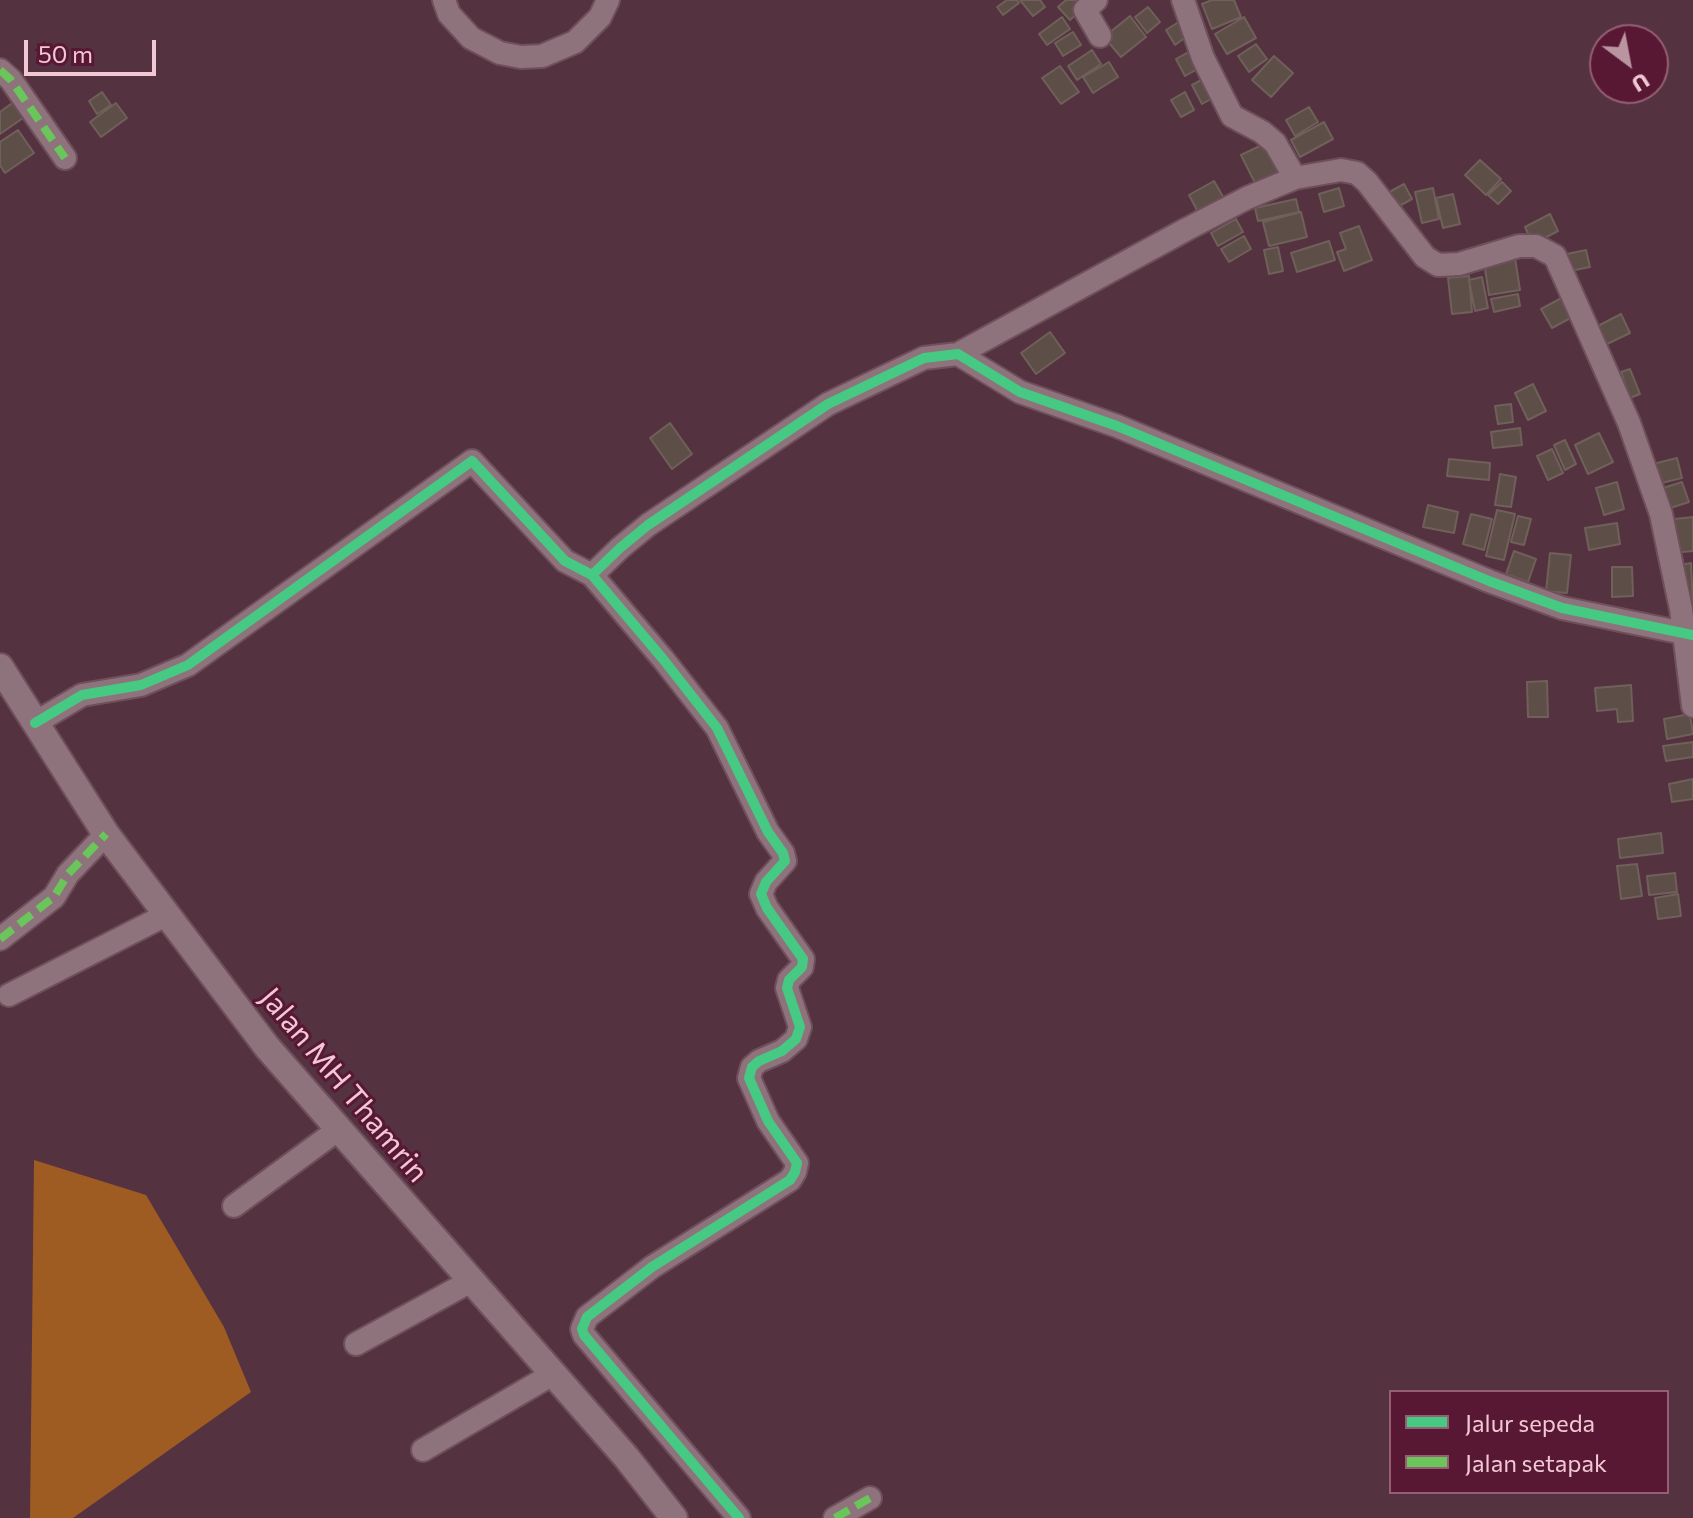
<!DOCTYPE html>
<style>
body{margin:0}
#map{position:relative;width:1693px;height:1518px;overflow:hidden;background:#553240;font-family:Commissioner,sans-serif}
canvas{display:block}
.legend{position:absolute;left:1389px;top:1390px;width:280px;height:104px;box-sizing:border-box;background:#581833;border:2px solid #955e73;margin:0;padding:10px 14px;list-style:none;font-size:24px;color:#f1c8d4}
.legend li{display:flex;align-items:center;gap:16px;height:40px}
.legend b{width:40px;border:2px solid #955e73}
.north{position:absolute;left:1589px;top:24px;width:80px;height:80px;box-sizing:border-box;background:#581833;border:2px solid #955e73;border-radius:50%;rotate:148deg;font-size:22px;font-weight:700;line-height:32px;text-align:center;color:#f1c8d4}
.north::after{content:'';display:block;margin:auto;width:28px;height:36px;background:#ba94a0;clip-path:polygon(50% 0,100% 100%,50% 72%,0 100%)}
.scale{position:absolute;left:24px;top:40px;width:132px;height:36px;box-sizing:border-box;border:4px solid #f1c8d4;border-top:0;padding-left:10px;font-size:24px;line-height:28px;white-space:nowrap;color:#f1c8d4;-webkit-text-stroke:6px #581833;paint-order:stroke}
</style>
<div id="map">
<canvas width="1693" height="1518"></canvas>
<ul class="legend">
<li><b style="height:10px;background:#46c982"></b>Jalur sepeda</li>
<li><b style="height:10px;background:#6ac65a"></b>Jalan setapak</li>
</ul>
<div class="north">U</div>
<div class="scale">50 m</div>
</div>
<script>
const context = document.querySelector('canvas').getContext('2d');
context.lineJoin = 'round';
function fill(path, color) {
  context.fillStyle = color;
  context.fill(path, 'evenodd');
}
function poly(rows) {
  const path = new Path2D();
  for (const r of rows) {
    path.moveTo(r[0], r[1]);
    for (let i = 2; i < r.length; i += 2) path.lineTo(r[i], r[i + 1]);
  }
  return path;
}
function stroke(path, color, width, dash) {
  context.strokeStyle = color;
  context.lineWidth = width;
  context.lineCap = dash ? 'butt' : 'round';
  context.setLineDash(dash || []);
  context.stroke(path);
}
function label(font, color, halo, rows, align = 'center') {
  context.font = font + ' Commissioner,sans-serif';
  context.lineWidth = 6;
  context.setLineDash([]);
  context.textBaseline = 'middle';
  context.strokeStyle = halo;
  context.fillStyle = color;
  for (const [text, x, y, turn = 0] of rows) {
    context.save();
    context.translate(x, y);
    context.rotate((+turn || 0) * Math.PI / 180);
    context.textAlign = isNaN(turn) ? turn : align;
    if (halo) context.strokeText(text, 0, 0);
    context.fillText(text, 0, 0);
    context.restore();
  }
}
fill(poly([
 [34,1160,146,1195,224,1327,251,1392,73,1518,30,1518]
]), '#9e5c23');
const building = poly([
 [1007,0,1017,0,1019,3,1003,15,997,7,1007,0],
 [1020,0,1040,0,1045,7,1033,16,1020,0],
 [1066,0,1085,0,1088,3,1070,20,1058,7,1066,0],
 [1212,0,1234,0,1241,17,1212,29,1202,4,1212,0],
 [1148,7,1160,22,1147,33,1135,17,1148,7],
 [1130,16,1146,37,1121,57,1104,37,1130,16],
 [1062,17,1070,29,1047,45,1039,34,1062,17],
 [1244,17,1256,38,1227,54,1215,34,1244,17],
 [1185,18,1190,34,1175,45,1166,30,1185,18],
 [1073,32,1081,45,1063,56,1055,43,1073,32],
 [1256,44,1267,59,1249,72,1238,56,1256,44],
 [1092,50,1101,64,1077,80,1068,66,1092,50],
 [1192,50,1201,67,1185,76,1176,59,1192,50],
 [1274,56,1293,73,1271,97,1252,80,1274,56],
 [1109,62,1118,77,1093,93,1083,77,1109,62],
 [1060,66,1079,92,1061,104,1042,78,1060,66],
 [1209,76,1218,95,1202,104,1192,85,1209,76],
 [102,92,111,105,97,114,89,101,102,92],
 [1185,92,1194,110,1181,117,1171,100,1185,92],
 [15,101,26,116,0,134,0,112,15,101],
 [116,103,127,118,101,137,90,122,116,103],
 [1309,107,1318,122,1295,136,1286,120,1309,107],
 [1324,122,1333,139,1300,157,1291,140,1324,122],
 [18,130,34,153,5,173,0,165,0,142,18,130],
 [1268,142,1282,172,1256,185,1241,155,1268,142],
 [1480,160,1501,179,1486,195,1465,175,1480,160],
 [1214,181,1225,200,1199,214,1189,195,1214,181],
 [1502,182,1511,191,1498,204,1488,195,1502,182],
 [1404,184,1412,199,1392,210,1384,195,1404,184],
 [1339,188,1344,206,1324,212,1319,194,1339,188],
 [1433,188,1439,219,1422,223,1415,192,1433,188],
 [1453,194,1460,224,1443,228,1436,198,1453,194],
 [1296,199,1299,212,1258,221,1255,208,1296,199],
 [1301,212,1307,237,1269,246,1263,222,1301,212],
 [1550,214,1558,231,1533,244,1525,227,1550,214],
 [1236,219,1243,232,1218,246,1211,233,1236,219],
 [1359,226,1372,260,1344,271,1337,252,1346,249,1340,233,1359,226],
 [1244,236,1251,249,1229,262,1221,249,1244,236],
 [1329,241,1335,260,1297,272,1291,253,1329,241],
 [1278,247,1283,271,1269,274,1264,250,1278,247],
 [1586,250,1590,267,1565,272,1562,255,1586,250],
 [1515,258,1520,290,1489,295,1484,262,1515,258],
 [1469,276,1472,312,1452,314,1448,278,1469,276],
 [1482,277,1488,308,1475,311,1469,280,1482,277],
 [1518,294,1520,306,1494,312,1491,299,1518,294],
 [1567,295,1578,314,1552,328,1541,309,1567,295],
 [1621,314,1630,333,1603,346,1594,328,1621,314],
 [1050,332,1065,353,1036,374,1021,353,1050,332],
 [1630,369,1640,394,1630,398,1621,372,1630,369],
 [1533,384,1546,411,1528,420,1515,393,1533,384],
 [1511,404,1513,422,1498,424,1495,406,1511,404],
 [670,423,692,454,672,469,650,438,670,423],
 [1520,428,1522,445,1493,448,1491,432,1520,428],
 [1599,433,1613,462,1588,474,1575,445,1599,433],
 [1565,440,1576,464,1565,470,1554,445,1565,440],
 [1552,449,1563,473,1548,480,1537,456,1552,449],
 [1677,458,1682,478,1653,485,1645,466,1677,458],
 [1449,459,1490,463,1489,480,1447,476,1449,459],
 [1500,474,1516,477,1511,507,1495,505,1500,474],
 [1617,482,1624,509,1604,515,1596,488,1617,482],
 [1682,482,1689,502,1664,510,1657,490,1682,482],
 [1428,505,1458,512,1454,533,1423,527,1428,505],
 [1497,510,1515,514,1504,560,1486,556,1497,510],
 [1471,514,1492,519,1484,550,1463,544,1471,514],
 [1518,516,1531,519,1524,545,1511,542,1518,516],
 [1693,517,1693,551,1672,553,1665,520,1693,517],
 [1617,523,1620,544,1589,550,1585,528,1617,523],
 [1514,551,1536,559,1528,582,1506,574,1514,551],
 [1550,553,1571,555,1567,593,1546,591,1550,553],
 [1691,563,1693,606,1683,608,1675,566,1691,563],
 [1612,567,1632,567,1633,596,1612,597,1612,567],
 [1547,681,1548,717,1528,717,1527,682,1547,681],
 [1631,685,1633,721,1618,722,1617,709,1597,711,1595,688,1631,685],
 [1690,714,1693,734,1667,739,1664,719,1690,714],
 [1693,742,1693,757,1666,761,1663,746,1693,742],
 [1693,779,1693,799,1672,802,1669,784,1693,779],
 [1661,833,1663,853,1620,858,1618,839,1661,833],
 [1637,864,1642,896,1621,899,1617,866,1637,864],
 [1675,873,1677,892,1649,895,1647,876,1675,873],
 [1678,894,1681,916,1658,919,1655,898,1678,894]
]);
fill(building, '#5d4e48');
stroke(building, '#6f605a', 2);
const minor = poly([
 [444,0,449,14,471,38,500,53,521,57,542,56,575,42,600,17,608,0],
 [1096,0,1085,10,1100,36],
 [1183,0,1203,58,1232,116,1262,132,1275,143,1295,178],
 [0,70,11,80,65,158],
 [958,354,1187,229,1247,198,1295,178,1341,170,1357,173,1367,182,1425,257,1438,265,1459,264,1519,246,1536,246,1555,256,1629,423,1661,514,1681,609,1693,706],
 [592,575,620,548,648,525,828,404,924,358,958,354,1020,392,1117,426,1489,581,1562,608,1693,635],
 [35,723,82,695,141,685,188,665,472,461,565,561,592,575,663,659,717,728,768,832,783,853,785,861,766,882,761,894,767,908,803,959,802,967,789,980,787,988,800,1027,796,1039,782,1051,759,1061,752,1067,749,1078,768,1121,797,1163,795,1172,790,1180,652,1267,587,1317,582,1329,584,1335,739,1518],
 [0,939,54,897,68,874,106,834],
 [9,995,168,914],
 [234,1206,339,1129],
 [356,1344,471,1281],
 [423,1450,553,1374],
 [835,1518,870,1498]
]);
const tertiary = poly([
 [0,667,106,834,267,1047,626,1457,674,1518]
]);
stroke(minor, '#6f4f5b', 26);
stroke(tertiary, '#6f4f5b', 30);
stroke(minor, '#8e737c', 22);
stroke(tertiary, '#8e737c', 26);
stroke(poly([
 [0,70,11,80,65,158],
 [0,939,54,897,68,874,106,834],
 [835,1518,870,1498]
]), '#6ac65a', 8, [16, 8]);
stroke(poly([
 [592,575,620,548,648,525,828,404,924,358,958,354,1020,392,1117,426,1489,581,1562,608,1693,635],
 [35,723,82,695,141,685,188,665,472,461,565,561,592,575,663,659,717,728,768,832,783,853,785,861,766,882,761,894,767,908,803,959,802,967,789,980,787,988,800,1027,796,1039,782,1051,759,1061,752,1067,749,1078,768,1121,797,1163,795,1172,790,1180,652,1267,587,1317,582,1329,584,1335,739,1518]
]), '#46c982', 10);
label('30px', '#f1c8d4', '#581833', [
 ["Jalan MH Thamrin",344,1085,50]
]);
</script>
